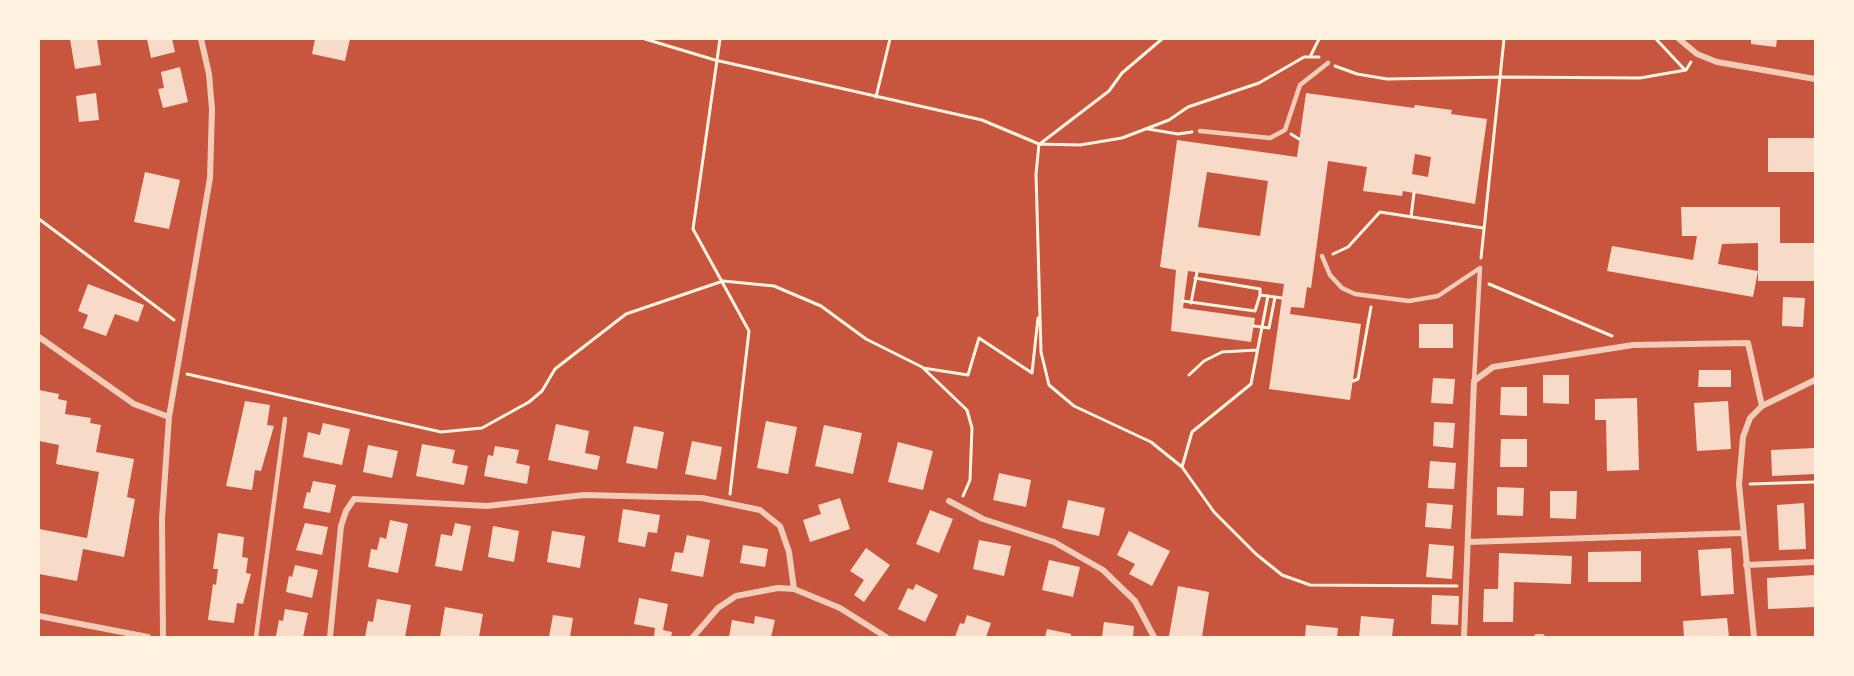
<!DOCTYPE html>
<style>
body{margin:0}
#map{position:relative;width:1854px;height:676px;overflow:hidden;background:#c8553d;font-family:Quicksand,sans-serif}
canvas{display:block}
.frame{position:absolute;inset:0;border:40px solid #fff3e0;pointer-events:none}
</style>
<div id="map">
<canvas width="1854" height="676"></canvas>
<div class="frame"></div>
</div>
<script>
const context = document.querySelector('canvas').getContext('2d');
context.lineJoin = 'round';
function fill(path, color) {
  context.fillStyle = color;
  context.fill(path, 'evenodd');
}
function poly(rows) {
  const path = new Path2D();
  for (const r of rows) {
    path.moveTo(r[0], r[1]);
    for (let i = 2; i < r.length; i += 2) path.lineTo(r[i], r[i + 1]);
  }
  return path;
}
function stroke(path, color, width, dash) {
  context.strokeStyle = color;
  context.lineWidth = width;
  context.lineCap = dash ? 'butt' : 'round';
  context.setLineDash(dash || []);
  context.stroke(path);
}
fill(poly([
 [70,39,97,39,101,65,75,69],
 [147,39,172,39,175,52,151,58],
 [315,39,350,39,345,61,312,54],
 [1751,39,1777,39,1776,47,1751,44],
 [180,67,188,102,163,108,158,89,164,88,161,72],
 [96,93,99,120,79,122,76,96],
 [1306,93,1414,108,1415,105,1452,110,1451,114,1487,119,1475,204,1403,191,1402,196,1363,191,1367,167,1328,161,1311,288,1307,287,1304,308,1291,307,1290,314,1361,324,1350,400,1269,389,1284,284,1188,271,1183,308,1255,318,1251,342,1171,331,1176,270,1160,267,1177,140,1297,157],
 [1415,154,1431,157,1428,177,1412,174],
 [1207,172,1268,181,1260,236,1198,227],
 [1768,138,1815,138,1815,172,1768,172],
 [145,172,180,180,169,229,134,222],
 [1681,207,1780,207,1780,243,1815,243,1815,281,1758,281,1758,243,1722,244,1718,264,1758,271,1753,297,1607,271,1612,246,1693,260,1697,236,1682,236],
 [88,284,144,305,138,322,115,314,106,336,83,328,88,315,78,311],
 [1783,297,1805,298,1803,327,1782,326],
 [1419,324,1453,324,1453,348,1419,348],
 [1699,370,1731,370,1731,387,1698,387],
 [1543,375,1569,375,1569,404,1543,403],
 [1433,378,1455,379,1453,404,1431,403],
 [1501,387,1527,387,1527,416,1500,415],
 [39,390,59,394,58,399,67,401,65,414,91,418,90,423,101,425,96,452,134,459,127,497,135,499,124,557,83,549,77,581,39,574,39,529,87,538,99,472,56,464,59,445,39,441],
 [1637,398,1639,470,1607,471,1606,420,1595,420,1595,399],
 [245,401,270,405,267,425,274,426,261,471,255,470,252,490,226,486],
 [1728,401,1731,449,1697,451,1694,403],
 [766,421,797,427,788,474,757,468],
 [1434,422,1455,423,1453,448,1433,446],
 [323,423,350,429,342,465,303,457,308,432,320,435],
 [556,424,589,431,585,453,600,456,597,470,548,460],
 [824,425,862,433,853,474,815,466],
 [634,426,664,432,657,469,626,463],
 [1501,439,1527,439,1527,467,1500,467],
 [692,441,722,447,716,480,685,474],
 [898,442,933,451,923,490,888,482],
 [422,444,455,450,452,463,468,466,464,485,416,476],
 [368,445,398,451,392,478,363,472],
 [495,446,519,450,516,463,530,466,527,484,484,476,488,455,493,456],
 [1815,448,1815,474,1772,476,1771,450],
 [1430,461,1456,463,1454,489,1428,488],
 [999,473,1031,480,1026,507,993,500],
 [313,481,336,485,330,513,303,508,307,492,310,493],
 [1497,487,1524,488,1523,516,1497,515],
 [1550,491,1577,491,1576,519,1550,518],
 [840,498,850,529,810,542,803,520,821,514,818,505],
 [1068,500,1105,508,1099,536,1062,528],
 [1427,503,1453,505,1451,529,1425,527],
 [1804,503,1806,549,1779,550,1777,505],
 [623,509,660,515,657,533,648,532,645,547,618,542],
 [930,510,953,519,939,553,916,544],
 [390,520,408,524,398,573,368,567,371,549,377,550,380,537,386,539],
 [305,523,328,527,322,555,296,550],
 [455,523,471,526,462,571,435,566,441,534,452,536],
 [493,526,519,531,514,562,488,557],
 [552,531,585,536,580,568,547,562],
 [1129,531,1170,551,1152,586,1129,574,1135,564,1117,555],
 [218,533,244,537,242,557,248,558,246,573,251,574,243,604,237,603,234,623,208,620,213,584,216,585,218,569,213,569],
 [687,535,710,540,703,577,671,571,675,552,683,553],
 [979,540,1011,546,1004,576,973,569],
 [1429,544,1454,546,1452,579,1426,577],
 [743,545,768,549,765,567,740,563],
 [866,548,890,565,864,602,854,595,864,580,850,571],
 [1731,548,1734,594,1701,596,1698,550],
 [1641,551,1641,582,1588,582,1588,552],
 [1499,553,1572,556,1571,584,1514,582,1513,622,1483,622,1484,589,1498,589],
 [1049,560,1080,567,1073,597,1042,590],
 [295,565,318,570,312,598,286,592,289,576,292,577],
 [1815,575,1815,607,1768,609,1767,578],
 [916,584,938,595,925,622,898,609,908,588,913,590],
 [1178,586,1209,592,1202,637,1169,636],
 [1432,595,1459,596,1458,625,1431,624],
 [639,598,668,604,663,630,672,632,671,637,654,637,655,628,634,624],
 [377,599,411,605,405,637,365,637,368,621,373,622],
 [445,607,483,614,479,637,440,637],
 [285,609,308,613,303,637,276,636,279,620,283,621],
 [553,615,573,618,570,637,549,637],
 [967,615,991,623,986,637,955,637,960,623,964,624],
 [755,616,775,620,771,637,729,637,732,620,754,624],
 [1361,616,1394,619,1392,637,1359,637],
 [1727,618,1729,637,1684,637,1683,621],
 [1104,622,1134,626,1133,637,1102,637],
 [1306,625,1338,628,1337,637,1305,637],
 [1047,629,1071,634,1071,637,1045,637]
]), '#f7dbc8');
stroke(poly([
 [645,39,715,60,982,120,1039,144,1080,145,1122,138,1169,120,1188,107,1259,83,1304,57,1319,57],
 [720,39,693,229,749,331,730,494],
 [1656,39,1685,70],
 [1311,55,1319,39],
 [1335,66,1357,74,1387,79,1502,77,1640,78,1686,70,1691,62],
 [876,97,890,39],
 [1148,129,1178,134,1192,132],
 [1291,134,1299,139],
 [1041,143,1109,91,1122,73,1162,39],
 [1039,144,1036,174,1041,352,1049,385,1074,406,1151,442,1182,467,1214,512,1256,554,1282,575,1310,585,1457,586],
 [1411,217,1414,193],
 [39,219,174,320],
 [1333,254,1348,247,1380,212,1483,228],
 [1481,258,1504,39],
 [1195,278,1260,289,1260,295],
 [1489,284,1612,336],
 [1183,301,1255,311,1260,295,1282,298],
 [1191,303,1197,272],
 [1254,326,1269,328,1275,297],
 [923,368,968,375,979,338,1032,373,1038,318],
 [187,374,441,432,482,428,529,402,542,391,555,369,626,314,723,281,774,286,821,306,866,339,922,367,967,410,972,428,970,480,963,496],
 [1189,375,1204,361,1222,352,1257,350],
 [1353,381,1358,379,1371,307],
 [1182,467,1192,432,1251,384,1268,296],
 [1750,484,1815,482]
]), '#fff3e0', 3);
stroke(poly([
 [1200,131,1270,138,1285,130,1300,85,1328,63],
 [1322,256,1330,275,1342,288,1355,294,1409,301,1438,296,1480,268,1474,381],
 [256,637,285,419]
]), '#f1ccb7', 4.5);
stroke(poly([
 [1679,39,1697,54,1717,62,1815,79],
 [39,337,134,404,169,417],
 [949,501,983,519,1054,542,1103,570,1135,601,1154,637],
 [1468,542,1742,533],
 [1746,565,1815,562],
 [39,616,148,637],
 [163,637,162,519,169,417,210,178,212,109,209,74,201,39],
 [330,637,341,526,346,511,354,499,487,506,584,495,702,498,760,510,780,526,789,552,794,589],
 [693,637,718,608,736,596,778,588,794,589,840,608,886,637],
 [1464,637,1474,381,1493,367,1633,345,1748,343,1762,406],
 [1537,637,1542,637],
 [1754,637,1739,484,1743,437,1750,418,1762,406,1815,380]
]), '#f1ccb7', 6);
</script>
